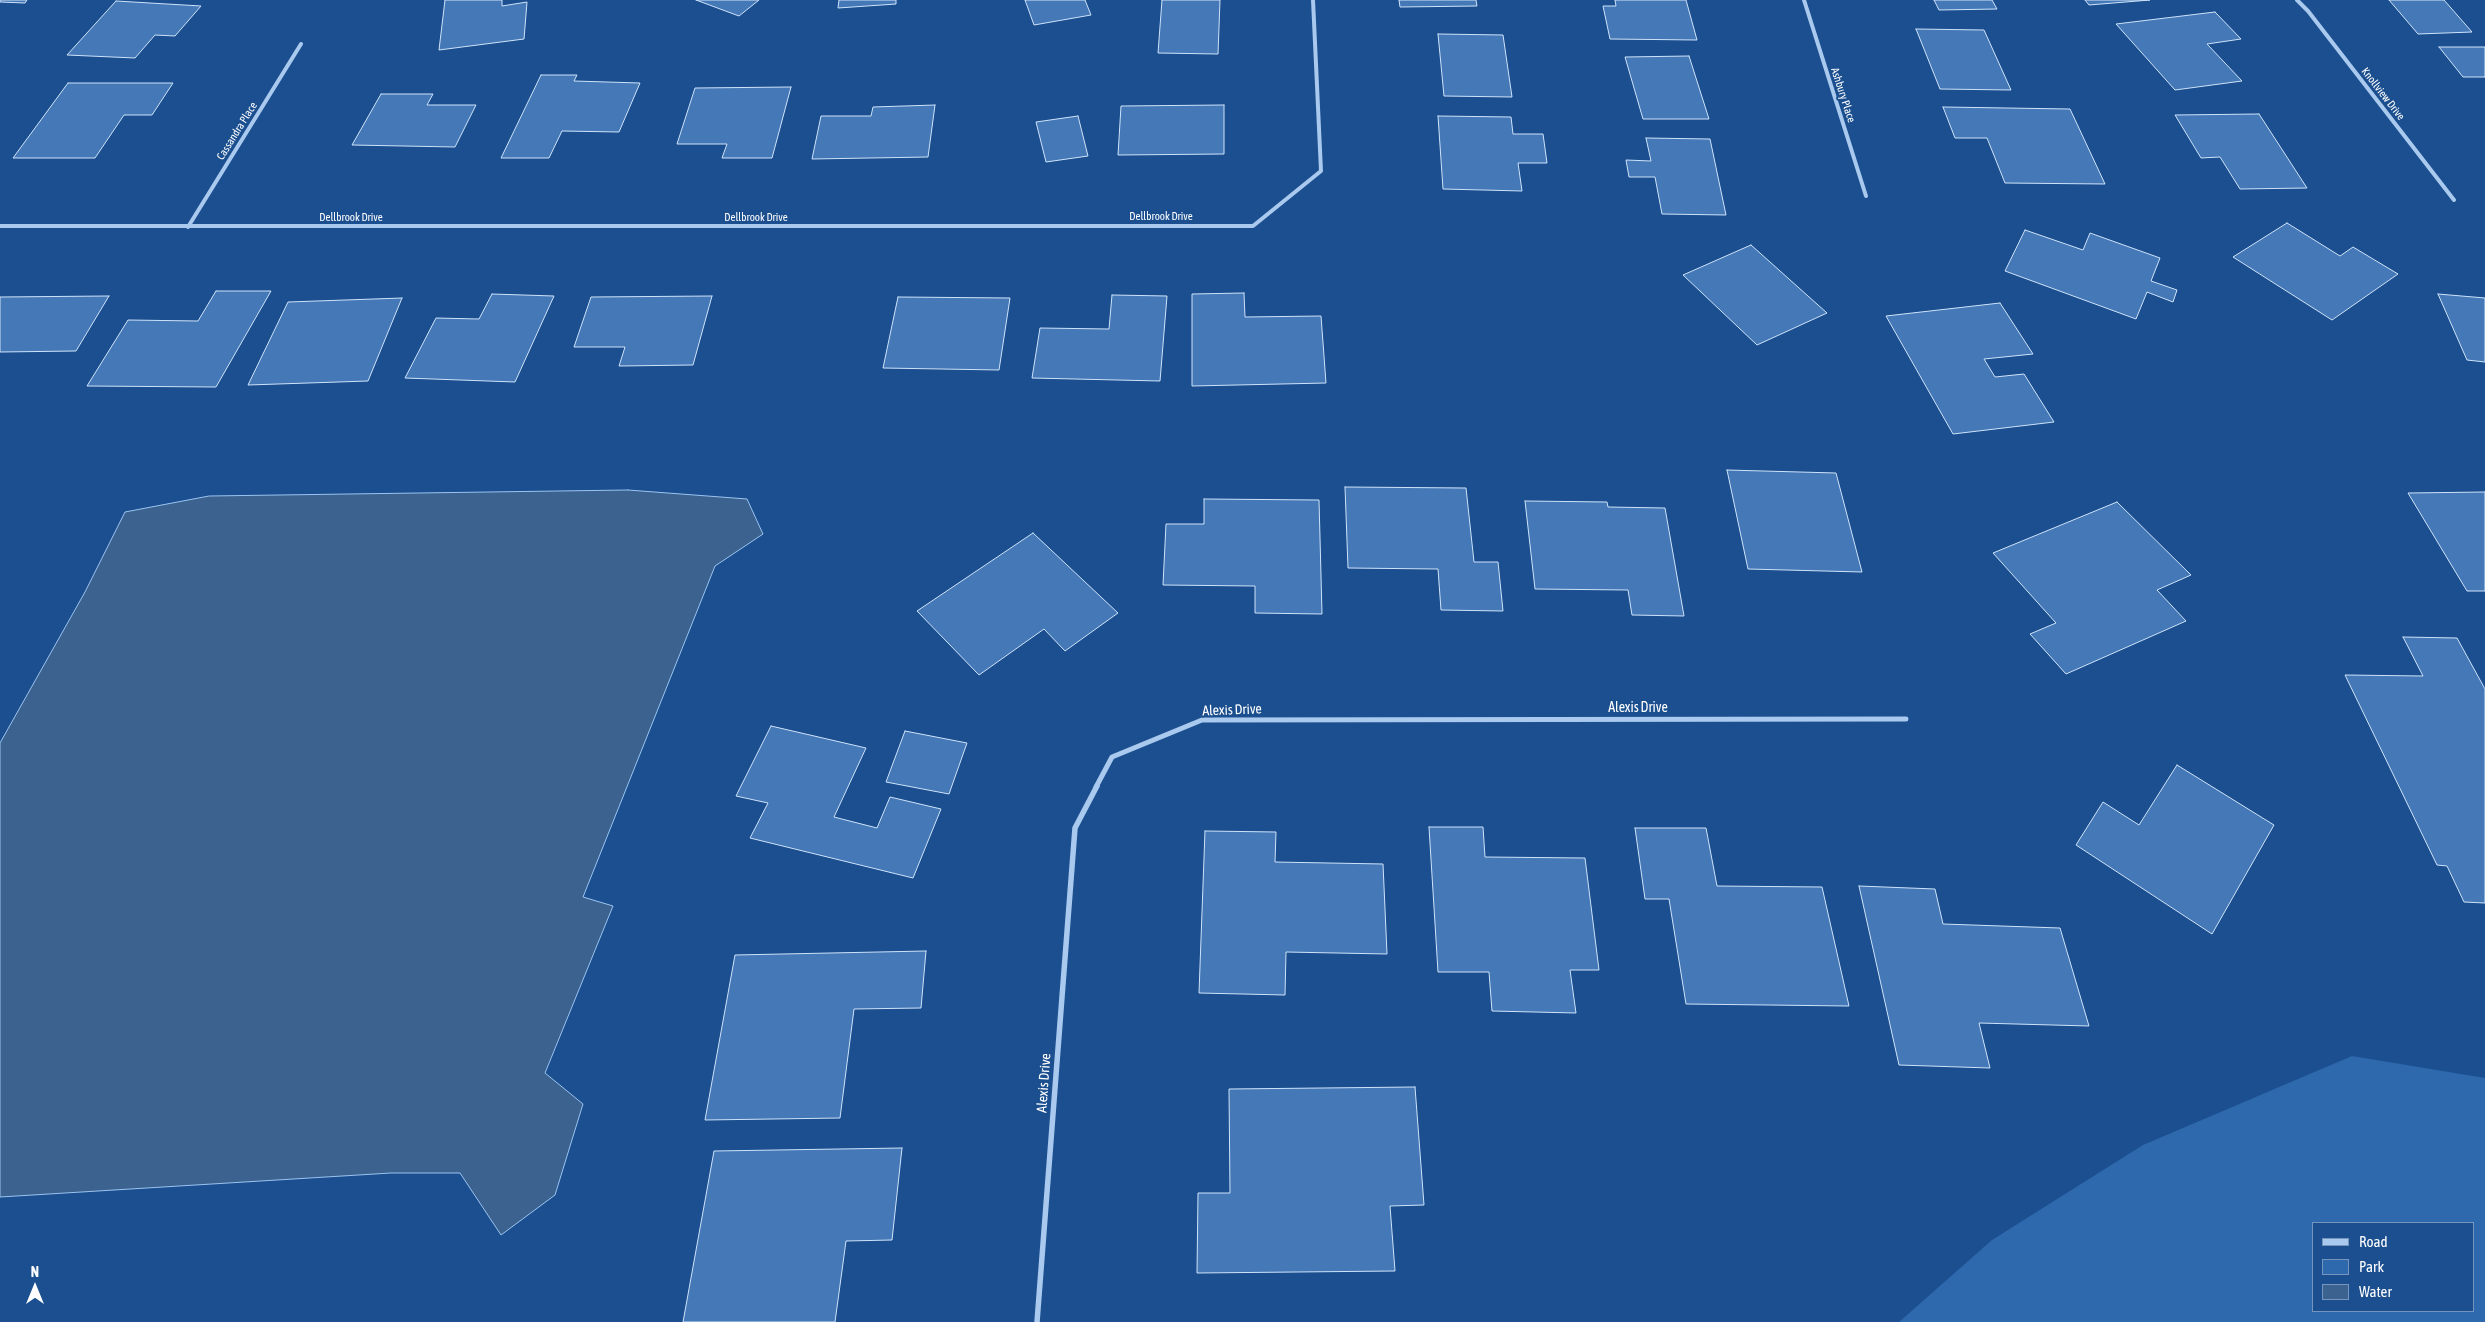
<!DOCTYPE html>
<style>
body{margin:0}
#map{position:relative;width:2485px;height:1322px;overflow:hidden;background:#1b4f8f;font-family:"Asap Condensed",sans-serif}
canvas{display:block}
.legend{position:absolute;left:2312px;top:1222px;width:162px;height:90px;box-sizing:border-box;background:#1b4f8f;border:1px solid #7695bc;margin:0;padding:6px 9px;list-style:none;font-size:15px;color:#fff}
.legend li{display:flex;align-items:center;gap:10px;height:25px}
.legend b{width:25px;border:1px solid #7695bc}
.north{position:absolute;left:10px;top:1262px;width:50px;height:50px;-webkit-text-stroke:4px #1b4f8f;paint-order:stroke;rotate:0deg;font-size:14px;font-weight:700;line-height:20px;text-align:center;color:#fff}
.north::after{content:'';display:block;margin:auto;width:18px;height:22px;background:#fff;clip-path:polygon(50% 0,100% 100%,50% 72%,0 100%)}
</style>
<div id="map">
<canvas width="2485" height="1322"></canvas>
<ul class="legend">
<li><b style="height:6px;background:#a9c9ee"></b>Road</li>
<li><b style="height:14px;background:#2e69ad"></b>Park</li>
<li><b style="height:14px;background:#3c6290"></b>Water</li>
</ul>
<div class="north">N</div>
</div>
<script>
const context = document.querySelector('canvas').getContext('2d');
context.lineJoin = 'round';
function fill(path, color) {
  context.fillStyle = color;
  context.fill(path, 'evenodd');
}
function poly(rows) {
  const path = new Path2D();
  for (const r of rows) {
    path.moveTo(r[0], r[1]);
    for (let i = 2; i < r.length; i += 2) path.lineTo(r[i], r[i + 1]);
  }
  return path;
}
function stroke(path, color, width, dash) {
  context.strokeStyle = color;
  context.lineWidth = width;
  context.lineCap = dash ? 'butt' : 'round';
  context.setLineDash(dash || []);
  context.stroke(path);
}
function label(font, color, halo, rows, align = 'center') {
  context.font = font + ' "Asap Condensed",sans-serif';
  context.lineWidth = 4;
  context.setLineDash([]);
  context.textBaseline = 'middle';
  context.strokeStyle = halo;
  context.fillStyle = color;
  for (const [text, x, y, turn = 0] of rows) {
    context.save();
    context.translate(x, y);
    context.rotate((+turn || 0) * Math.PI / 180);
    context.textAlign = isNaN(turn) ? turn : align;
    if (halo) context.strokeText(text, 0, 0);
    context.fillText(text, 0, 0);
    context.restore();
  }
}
fill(poly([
 [2352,1056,2485,1078,2485,1322,1899,1322,1992,1240,2143,1145],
 [2474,1223,2474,1311,2314,1311,2314,1223]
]), '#2e69ad');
const water = poly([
 [628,490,747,499,763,534,715,566,583,897,613,906,545,1073,583,1104,555,1195,501,1235,460,1173,391,1173,0,1197,0,743,85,592,125,512,209,496,628,490]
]);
fill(water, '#3c6290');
stroke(water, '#9cc4f0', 1);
const building = poly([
 [0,0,27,0,25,3,0,2,0,0],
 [445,0,502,0,502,6,527,2,524,39,439,50,445,0],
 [696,0,759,0,739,16,696,0],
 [839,0,896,0,896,4,838,8,839,0],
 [1025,0,1085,0,1091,15,1034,25,1025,0],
 [1162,0,1220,0,1218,54,1158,53,1162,0],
 [1399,0,1476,0,1477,6,1400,7,1399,0],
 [1615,0,1686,0,1697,40,1610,39,1603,6,1616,6,1615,0],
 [1934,0,1992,0,1997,9,1939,10,1934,0],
 [2085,0,2150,0,2089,5,2085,0],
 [2389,0,2444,0,2472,32,2418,34,2389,0],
 [116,1,201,6,175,36,155,35,135,58,67,55,116,1],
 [2215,12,2241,39,2207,44,2242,81,2175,90,2116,24,2215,12],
 [1916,29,1984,30,2011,90,1940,89,1916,29],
 [1438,34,1503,35,1512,97,1444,96,1438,34],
 [2439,47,2485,47,2485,77,2463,77,2439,47],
 [1689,56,1709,119,1643,119,1625,57,1689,56],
 [541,75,577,75,574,81,640,83,619,132,562,131,549,158,501,158,541,75],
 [68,83,173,83,152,115,124,115,95,158,13,158,68,83],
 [791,87,772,158,722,158,727,144,677,144,695,88,791,87],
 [381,94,433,94,427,105,476,105,455,147,352,145,381,94],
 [935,105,928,157,812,159,821,116,871,116,873,107,935,105],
 [1224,105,1224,154,1118,155,1121,106,1224,105],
 [1943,107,2070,109,2105,184,2005,183,1987,138,1955,138,1943,107],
 [2259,114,2307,188,2240,189,2220,157,2201,158,2175,115,2259,114],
 [1078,116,1088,156,1046,162,1036,122,1078,116],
 [1438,116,1511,117,1513,134,1543,134,1547,163,1518,163,1522,191,1443,189,1438,116],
 [1646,138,1710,139,1726,215,1662,214,1655,177,1629,177,1626,160,1651,161,1646,138],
 [2287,223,2340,256,2353,247,2398,274,2332,320,2233,257,2287,223],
 [2025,230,2083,250,2090,233,2160,258,2151,281,2177,290,2173,302,2147,292,2136,319,2005,271,2025,230],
 [1751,245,1827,313,1757,345,1683,275,1751,245],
 [216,291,271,291,216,387,87,386,128,320,198,321,216,291],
 [1244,293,1245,317,1321,316,1326,383,1192,386,1192,294,1244,293],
 [492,294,554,296,515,382,405,378,436,318,479,319,492,294],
 [2438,294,2485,298,2485,362,2467,360,2438,294],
 [1112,295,1167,296,1160,381,1032,378,1040,328,1109,329,1112,295],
 [109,296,76,351,0,352,0,297,109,296],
 [712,296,693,365,619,366,625,347,574,347,591,297,712,296],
 [898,297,1010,298,999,370,883,368,898,297],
 [402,298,368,381,248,385,288,302,402,298],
 [2000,303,2033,354,1984,359,1995,377,2024,374,2054,422,1953,434,1886,316,2000,303],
 [1727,470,1836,473,1862,572,1748,569,1727,470],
 [1345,487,1466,488,1474,562,1498,562,1503,611,1441,610,1438,569,1348,568,1345,487],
 [2485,492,2485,591,2467,591,2408,493,2485,492],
 [1204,499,1319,500,1322,614,1255,613,1255,586,1163,585,1166,524,1204,524,1204,499],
 [1525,501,1607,502,1608,507,1665,508,1684,616,1632,615,1628,590,1535,589,1525,501],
 [2117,502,2191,575,2157,590,2186,621,2066,674,2030,634,2056,623,1993,553,2117,502],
 [1033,533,1118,613,1065,651,1044,629,979,675,917,611,1033,533],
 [2403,637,2457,638,2485,689,2485,903,2464,902,2447,866,2437,865,2345,675,2423,676,2403,637],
 [771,726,866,748,834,817,877,828,890,797,941,809,913,878,750,838,768,803,736,796,771,726],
 [905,731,967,743,949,794,886,782,905,731],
 [2177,765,2274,825,2212,934,2076,845,2103,802,2139,825,2177,765],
 [1429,827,1483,827,1485,857,1585,858,1599,970,1570,970,1576,1013,1492,1011,1489,972,1438,972,1429,827],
 [1635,828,1706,828,1717,886,1822,887,1849,1006,1686,1004,1669,899,1645,899,1635,828],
 [1205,831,1276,832,1275,862,1383,864,1387,954,1286,952,1285,995,1199,993,1205,831],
 [1859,886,1935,889,1943,924,2060,928,2089,1026,1979,1023,1990,1068,1899,1065,1859,886],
 [926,951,921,1008,854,1009,840,1118,705,1120,735,955,926,951],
 [1415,1087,1424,1205,1390,1206,1395,1271,1197,1273,1198,1193,1230,1193,1229,1089,1415,1087],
 [902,1148,892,1240,846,1241,835,1322,683,1322,714,1151,902,1148]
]);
fill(building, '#4478b7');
stroke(building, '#cfe3fa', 1);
stroke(poly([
 [1804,0,1866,196],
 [2297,0,2308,11,2454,200],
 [0,226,1253,226,1321,171,1313,0],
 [188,227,301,44]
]), '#a9c9ee', 4);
stroke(poly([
 [1096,787,1112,757,1202,720,1906,719]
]), '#a9c9ee', 5);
stroke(poly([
 [1037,1322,1075,828,1097,786]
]), '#a9c9ee', 5.5);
label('11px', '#fff', '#1b4f8f', [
 ["Knollview Drive",2383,94,52],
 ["Ashbury Place",1843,95,72],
 ["Cassandra Place",237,131,-58],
 ["Dellbrook Drive",1161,217],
 ["Dellbrook Drive",351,218],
 ["Dellbrook Drive",756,218]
]);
label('14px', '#fff', '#1b4f8f', [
 ["Alexis Drive",1638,708],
 ["Alexis Drive",1232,710,-2],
 ["Alexis Drive",1044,1083,-86]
]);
</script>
